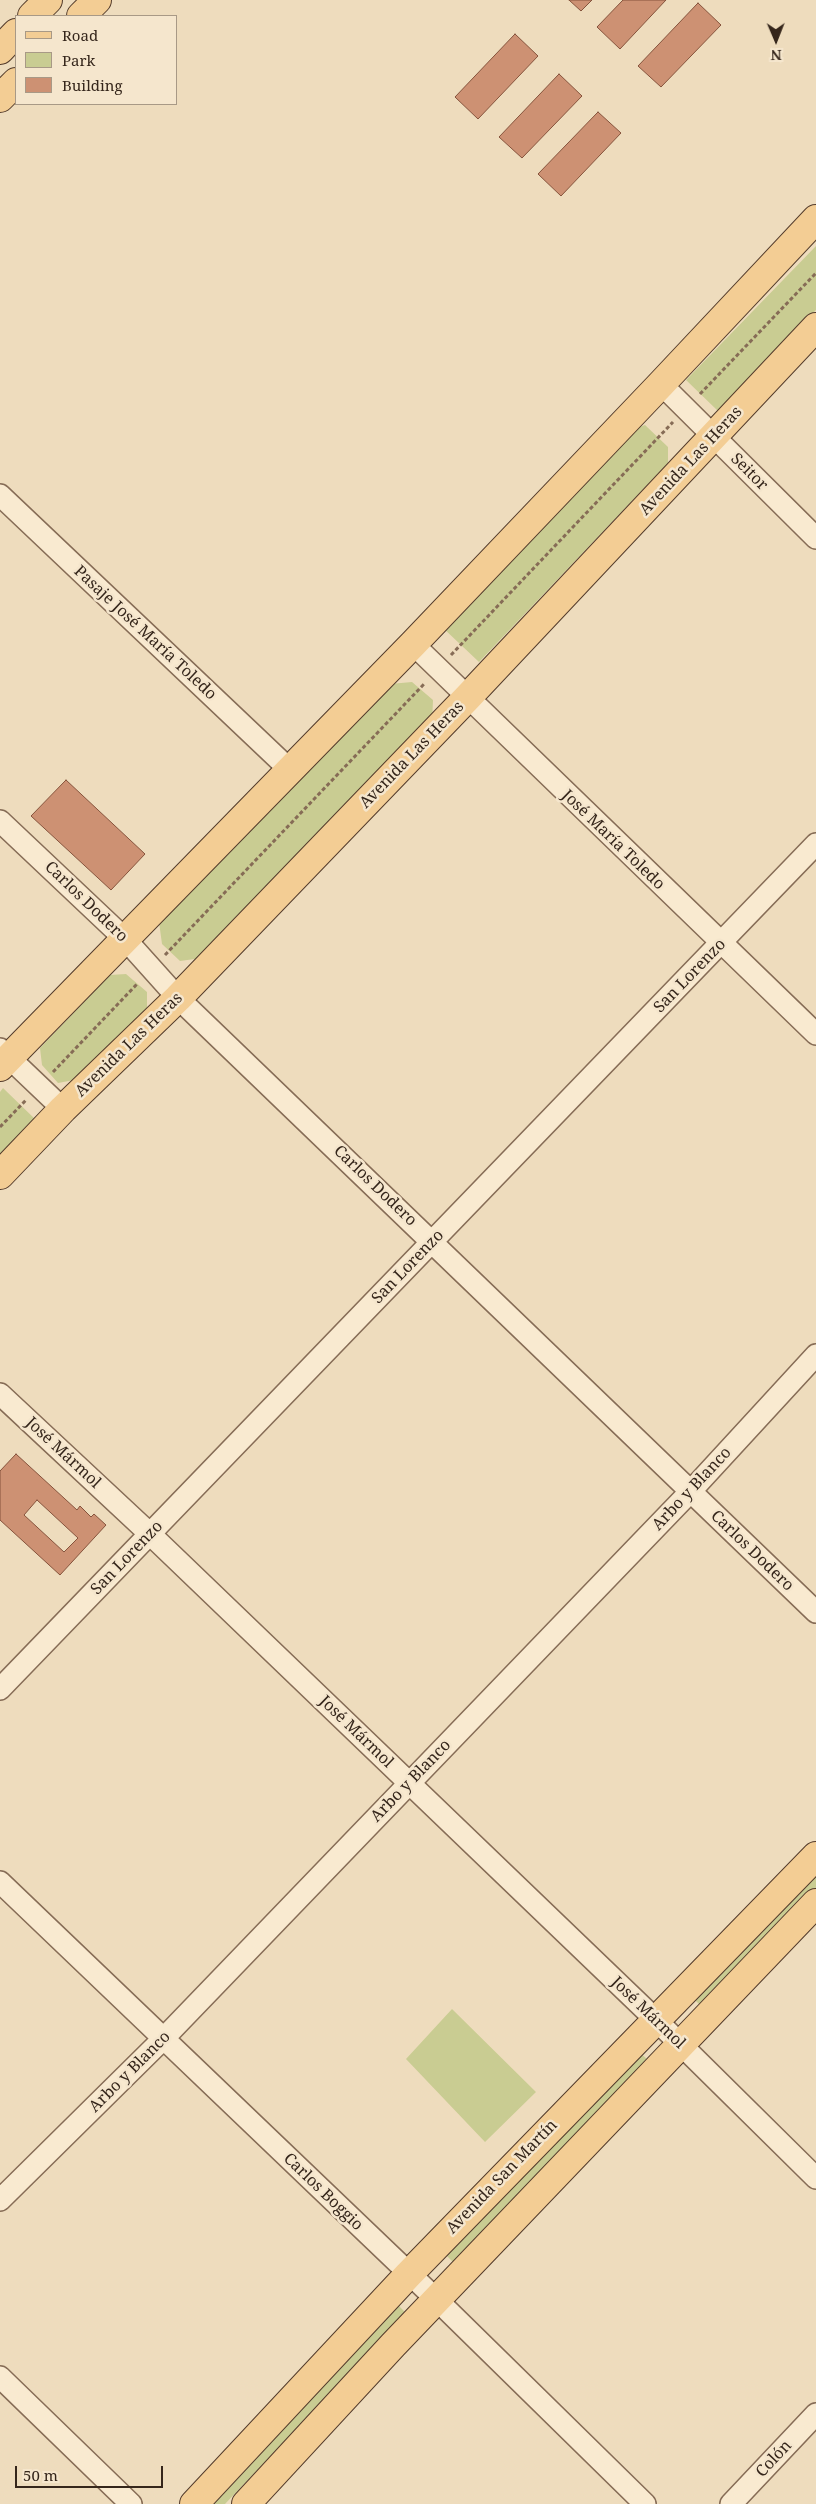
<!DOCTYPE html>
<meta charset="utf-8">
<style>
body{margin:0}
#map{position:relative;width:816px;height:2504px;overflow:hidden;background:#eedcbd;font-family:"Noto Serif",serif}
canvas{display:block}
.legend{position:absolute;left:15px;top:15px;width:162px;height:90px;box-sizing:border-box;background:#f5e6cd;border:1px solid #a89986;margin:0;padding:6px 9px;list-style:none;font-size:15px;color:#35261b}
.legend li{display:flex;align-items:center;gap:10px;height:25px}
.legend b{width:25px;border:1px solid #a89986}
.north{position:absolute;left:751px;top:15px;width:50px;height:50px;-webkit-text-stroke:4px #f5e6cd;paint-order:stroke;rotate:179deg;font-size:14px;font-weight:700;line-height:20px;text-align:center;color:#35261b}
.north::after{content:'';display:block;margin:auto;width:18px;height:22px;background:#35261b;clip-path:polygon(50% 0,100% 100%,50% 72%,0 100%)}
.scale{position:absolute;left:15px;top:2466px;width:148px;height:22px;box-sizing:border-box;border:2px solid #35261b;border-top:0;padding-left:6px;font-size:15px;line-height:18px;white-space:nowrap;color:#35261b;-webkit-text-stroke:4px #f5e6cd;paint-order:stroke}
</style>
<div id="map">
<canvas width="816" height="2504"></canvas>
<ul class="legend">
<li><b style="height:6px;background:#f3cd94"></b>Road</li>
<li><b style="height:14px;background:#c9cc92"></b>Park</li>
<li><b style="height:14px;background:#cd9173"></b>Building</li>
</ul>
<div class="north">N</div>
<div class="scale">50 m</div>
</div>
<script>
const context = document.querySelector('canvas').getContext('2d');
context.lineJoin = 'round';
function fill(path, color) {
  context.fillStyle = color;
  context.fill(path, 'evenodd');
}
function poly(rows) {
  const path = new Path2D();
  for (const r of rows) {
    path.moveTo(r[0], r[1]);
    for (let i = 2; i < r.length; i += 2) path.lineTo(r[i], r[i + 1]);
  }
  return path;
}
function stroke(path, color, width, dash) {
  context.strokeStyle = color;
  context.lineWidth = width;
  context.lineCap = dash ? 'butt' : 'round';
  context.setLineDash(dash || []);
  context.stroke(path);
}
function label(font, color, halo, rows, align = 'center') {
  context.font = font + ' "Noto Serif",serif';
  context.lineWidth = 5;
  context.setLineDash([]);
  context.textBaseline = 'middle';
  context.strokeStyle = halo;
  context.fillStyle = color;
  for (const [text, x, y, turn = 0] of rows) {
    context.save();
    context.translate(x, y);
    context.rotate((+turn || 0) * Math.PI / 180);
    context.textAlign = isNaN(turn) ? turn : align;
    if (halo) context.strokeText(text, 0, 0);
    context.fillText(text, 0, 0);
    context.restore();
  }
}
fill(poly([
 [816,246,816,310,718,411,686,380],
 [645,425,668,447,668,463,479,662,442,627,626,432],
 [412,682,433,700,432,723,202,958,180,961,162,944,159,922,390,684],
 [126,974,147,992,147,1009,74,1080,58,1083,42,1065,40,1048,110,975],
 [3,1088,37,1121,0,1160,0,1092],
 [816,1870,816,1891,703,2008,693,1998],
 [452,2009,536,2092,485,2142,406,2059],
 [636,2049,648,2060,456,2265,445,2254],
 [396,2303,406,2313,225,2504,206,2504]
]), '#c9cc92');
const building = poly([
 [569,0,592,0,581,11,569,0],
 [623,0,666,0,620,49,597,27,623,0],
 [698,3,721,25,661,87,638,66,698,3],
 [515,34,538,56,478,119,455,97,515,34],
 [559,74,582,96,522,158,499,137,559,74],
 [598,112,621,133,561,196,538,174,598,112],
 [66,780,145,854,111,890,31,816,66,780],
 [16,1454,77,1510,80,1506,91,1517,94,1514,106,1525,60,1575,0,1520,0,1471,16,1454],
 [37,1500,78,1538,64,1552,24,1515,37,1500]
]);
fill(building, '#cd9173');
stroke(building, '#85533c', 1);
const minor = poly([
 [661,384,816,538],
 [0,495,290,770],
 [413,644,816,1034],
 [0,821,126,940,178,998,816,1612],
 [0,1049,63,1109],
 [0,1394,150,1534,655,2019,816,2178],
 [0,1689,816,844],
 [0,1882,437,2300,645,2504],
 [0,2200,163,2039,690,1492,816,1355],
 [0,2377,131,2504],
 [731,2504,816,2414]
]);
const major = poly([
 [32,16,48,0],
 [81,16,97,0],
 [0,50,16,33],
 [0,98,16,82],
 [0,1067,413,644,661,384,816,219],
 [0,1175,63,1109,178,998,467,698,816,327],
 [194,2504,408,2275,816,1856],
 [246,2504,393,2345,816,1903]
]);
stroke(minor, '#866c56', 24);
stroke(major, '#533b2b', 30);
stroke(poly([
 [700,394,816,273],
 [451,655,673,422],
 [165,955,425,683],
 [53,1072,138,983],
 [0,1127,26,1100]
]), '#866c56', 3, [4, 2.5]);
stroke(minor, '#f9ead0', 21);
stroke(major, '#f3cd94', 28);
label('16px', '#35261b', '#f5e6cd', [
 ["Avenida Las Heras",691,461,-47],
 ["Seitor",749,472,45],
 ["Pasaje José María Toledo",145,633,43],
 ["Avenida Las Heras",412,755,-46],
 ["José María Toledo",613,840,44],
 ["Carlos Dodero",86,902,44],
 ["San Lorenzo",690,976,-46],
 ["Avenida Las Heras",129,1045,-44],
 ["Carlos Dodero",375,1186,44],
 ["San Lorenzo",408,1267,-46],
 ["José Mármol",63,1453,43],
 ["Arbo y Blanco",692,1489,-47],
 ["Carlos Dodero",752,1551,44],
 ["San Lorenzo",127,1558,-46],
 ["José Mármol",356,1732,44],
 ["Arbo y Blanco",411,1781,-46],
 ["José Mármol",648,2013,44],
 ["Arbo y Blanco",130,2072,-45],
 ["Avenida San Martín",502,2177,-46],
 ["Carlos Boggio",323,2192,44],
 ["Colón",774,2459,-47]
]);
</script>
